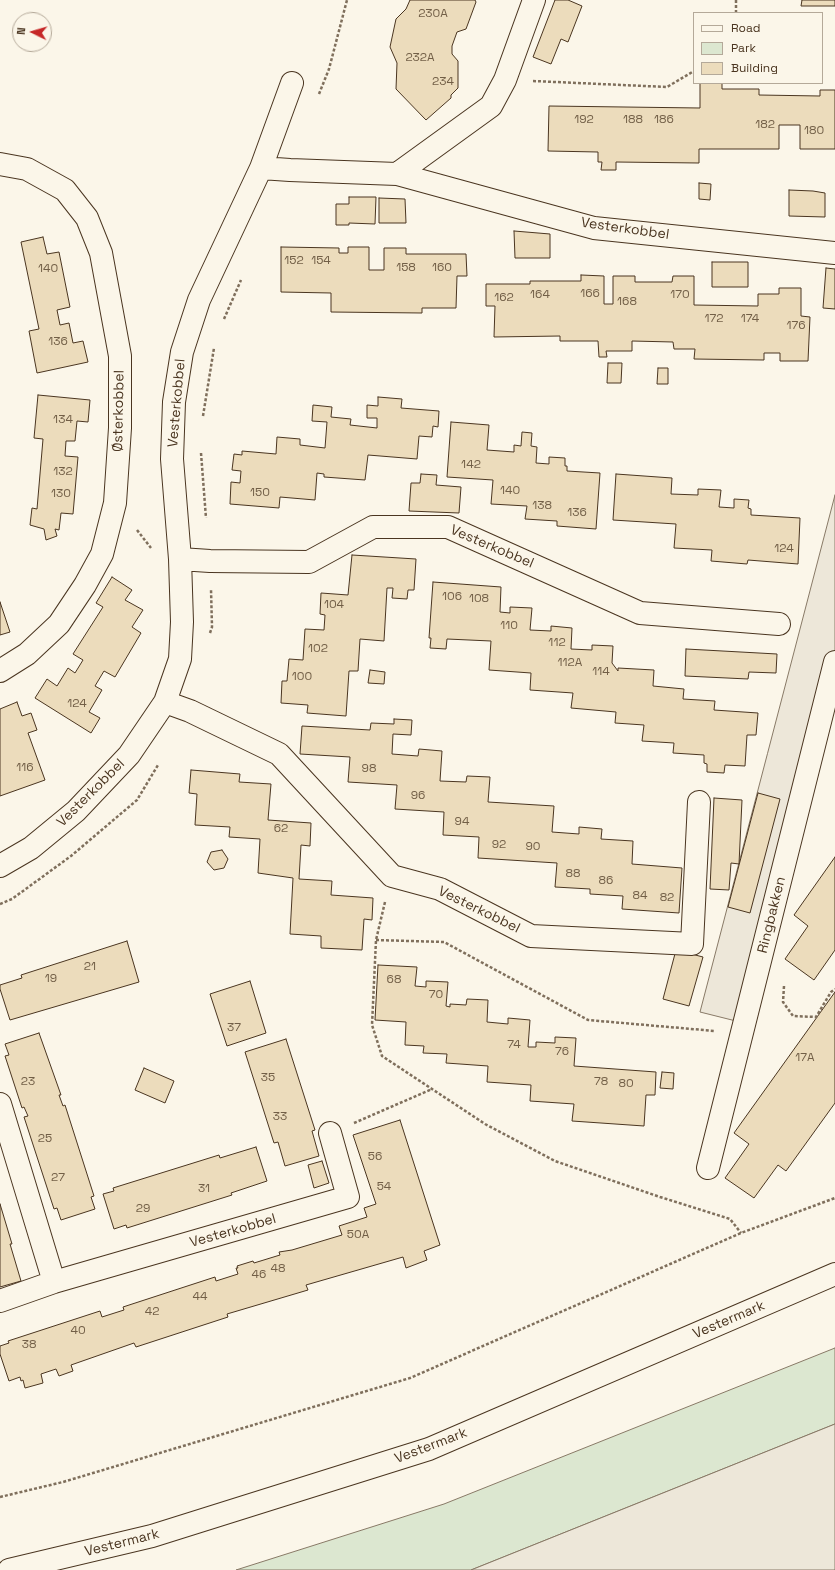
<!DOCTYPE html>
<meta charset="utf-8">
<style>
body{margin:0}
#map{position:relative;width:835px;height:1570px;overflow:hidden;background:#fbf6e9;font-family:"Space Grotesk",sans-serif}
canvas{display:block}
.legend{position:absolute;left:693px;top:12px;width:130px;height:72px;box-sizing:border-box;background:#fbf6e9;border:1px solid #b4a999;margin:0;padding:5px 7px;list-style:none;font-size:12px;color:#4a3520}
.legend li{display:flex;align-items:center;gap:8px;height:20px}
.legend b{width:20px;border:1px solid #b4a999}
.north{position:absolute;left:12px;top:12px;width:40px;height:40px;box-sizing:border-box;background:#fbf6e9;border:1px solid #b4a999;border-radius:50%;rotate:275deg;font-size:11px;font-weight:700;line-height:16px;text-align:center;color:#4a3520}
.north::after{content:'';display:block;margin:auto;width:14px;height:18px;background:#c62828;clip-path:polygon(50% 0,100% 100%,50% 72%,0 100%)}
</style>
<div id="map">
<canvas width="835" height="1570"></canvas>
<ul class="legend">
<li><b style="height:5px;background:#fbf6e9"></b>Road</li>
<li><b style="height:11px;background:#dce7d0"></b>Park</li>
<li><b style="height:11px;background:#ecdcbc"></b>Building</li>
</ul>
<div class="north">N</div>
</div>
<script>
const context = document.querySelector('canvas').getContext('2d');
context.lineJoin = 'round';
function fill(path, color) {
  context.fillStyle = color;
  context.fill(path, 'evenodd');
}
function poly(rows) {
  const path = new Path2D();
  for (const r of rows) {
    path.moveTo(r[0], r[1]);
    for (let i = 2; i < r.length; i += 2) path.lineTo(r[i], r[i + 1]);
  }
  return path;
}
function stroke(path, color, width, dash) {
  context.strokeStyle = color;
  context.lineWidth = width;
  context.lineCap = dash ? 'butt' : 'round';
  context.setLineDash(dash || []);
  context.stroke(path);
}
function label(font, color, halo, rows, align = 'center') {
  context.font = font + ' "Space Grotesk",sans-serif';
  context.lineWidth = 3;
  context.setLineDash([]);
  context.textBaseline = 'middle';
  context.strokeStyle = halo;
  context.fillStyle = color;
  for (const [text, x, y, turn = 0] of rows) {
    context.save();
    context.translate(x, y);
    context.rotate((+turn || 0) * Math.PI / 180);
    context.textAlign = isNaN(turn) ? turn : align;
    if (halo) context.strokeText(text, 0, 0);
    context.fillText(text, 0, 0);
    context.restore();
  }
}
const green = poly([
 [835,1348,835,1424,471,1570,236,1570,444,1504,835,1348]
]);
fill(green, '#dce7d0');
stroke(green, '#887966', 1);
const parking = poly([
 [835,495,835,662,744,1023,700,1012,835,495],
 [835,1424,835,1570,471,1570,835,1424]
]);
fill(parking, '#ede7d9');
stroke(parking, '#887966', 1);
const building = poly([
 [410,0,475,0,476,2,466,29,457,32,452,46,452,54,458,61,458,88,451,95,451,98,426,120,396,89,397,63,390,47,396,19,406,9,410,0],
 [555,0,568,0,582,6,568,42,561,39,551,64,533,57,555,0],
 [802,0,835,0,835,6,801,6,802,0],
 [700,83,722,83,722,89,759,89,759,95,820,96,820,90,835,90,835,149,800,149,800,125,779,125,779,149,699,149,699,163,616,162,616,170,601,170,602,162,598,162,598,152,548,151,549,106,700,108,700,83],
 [699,183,711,184,710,200,699,199,699,183],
 [789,190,813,191,825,193,825,217,789,216,789,190],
 [349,197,376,197,375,224,349,223,349,225,336,225,336,204,349,204,349,197],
 [379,198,405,199,406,223,379,223,379,198],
 [514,231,550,234,550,258,515,258,514,231],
 [43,237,47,254,59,252,70,307,57,310,60,325,69,323,73,343,83,341,88,362,37,373,29,331,39,329,21,242,43,237],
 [281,247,339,248,339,253,348,253,348,247,369,247,369,270,384,270,384,248,406,248,406,254,466,254,467,276,457,276,456,308,422,308,422,313,331,312,331,293,281,292,281,247],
 [712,262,748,262,748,287,712,287,712,262],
 [826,268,835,269,835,309,823,308,826,268],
 [581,275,604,276,604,304,613,304,613,276,635,276,635,282,672,282,673,276,694,276,694,305,758,306,758,294,779,294,779,288,801,288,801,316,810,317,808,361,780,361,780,353,764,353,764,360,694,359,695,349,674,349,673,342,632,341,632,351,606,351,607,357,599,357,598,341,560,341,560,336,494,337,495,306,486,306,486,284,530,284,530,281,581,281,581,275],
 [608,363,622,363,621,383,607,383,608,363],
 [658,368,668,368,668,384,657,384,658,368],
 [38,395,90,400,88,422,77,421,75,441,66,441,65,456,78,457,73,514,61,513,59,530,55,529,57,536,46,540,44,529,30,525,32,508,37,509,43,439,34,438,38,395],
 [378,397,402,399,401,408,439,411,438,427,433,426,432,437,419,436,417,459,368,455,365,480,324,477,324,474,317,473,315,500,280,497,279,508,230,504,231,482,240,483,241,471,232,470,234,454,242,455,242,451,276,454,277,437,300,439,300,445,325,448,327,422,312,421,313,405,332,407,331,417,351,419,350,425,377,428,377,418,367,418,367,405,378,406,378,397],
 [451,422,489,425,487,450,514,452,514,445,521,446,522,432,532,433,531,446,537,447,536,463,549,464,549,457,565,458,565,466,567,466,567,471,600,473,596,529,557,526,557,521,525,519,527,506,491,504,493,480,447,477,451,422],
 [421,474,437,475,436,485,461,487,459,513,409,511,411,483,420,483,421,474],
 [616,474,672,478,671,494,698,495,698,489,721,490,719,507,734,508,734,499,749,500,748,508,751,509,751,515,800,518,798,564,748,560,747,564,711,561,712,550,674,548,676,524,613,520,616,474],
 [352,555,416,559,414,590,408,590,407,599,392,598,393,588,387,588,384,641,360,639,358,671,349,671,346,716,307,713,308,705,281,703,282,681,287,681,289,659,303,660,305,629,324,630,325,615,320,614,321,593,348,595,352,555],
 [112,577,132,590,125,600,143,610,132,627,141,633,115,677,104,671,95,686,102,690,89,712,100,718,91,733,35,698,47,679,57,686,68,668,75,673,83,660,73,654,103,607,96,603,112,577],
 [433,582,501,587,500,612,510,613,510,607,532,608,530,630,551,631,551,626,572,628,571,649,592,650,592,645,613,646,612,663,618,671,618,668,654,670,653,686,684,689,683,699,715,701,714,710,758,713,756,735,747,735,745,766,725,765,724,773,707,772,707,764,704,763,704,755,673,753,674,743,642,741,644,725,615,723,616,712,571,708,573,693,530,690,531,673,489,670,491,641,447,639,446,649,430,648,431,638,429,638,433,582],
 [0,602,10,632,0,635,0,602],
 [686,649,777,654,776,673,749,672,748,679,685,676,686,649],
 [370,670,385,672,384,684,368,683,370,670],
 [17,702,22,716,31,713,37,730,28,733,45,780,0,796,0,709,17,702],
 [394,719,412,720,411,735,393,734,392,754,418,756,419,749,442,751,440,781,466,782,467,776,490,777,488,802,554,806,552,832,579,834,579,827,602,829,601,839,633,841,632,864,682,868,679,913,622,909,623,896,590,894,590,889,555,887,557,863,478,858,479,837,443,835,444,812,395,809,397,785,348,782,350,757,300,754,302,726,370,730,371,723,394,724,394,719],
 [191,770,240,774,239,782,271,784,268,820,311,823,310,846,301,845,299,879,332,881,331,895,373,898,372,920,364,919,362,950,321,948,321,936,290,934,293,878,258,873,260,839,229,837,230,827,195,825,197,794,189,793,191,770],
 [758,793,780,799,750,913,728,907,758,793],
 [714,798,742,800,739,864,731,863,729,890,710,889,714,798],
 [222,850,228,859,224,868,214,870,207,862,211,852,222,850],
 [835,857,835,950,814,980,785,959,808,926,794,915,835,857],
 [127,941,139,982,10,1020,0,989,0,985,22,978,21,975,127,941],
 [676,950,703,957,689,1006,663,999,676,950],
 [378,965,417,967,415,986,426,987,426,981,448,982,446,1006,450,1007,450,1004,466,1005,467,999,488,1000,487,1022,508,1024,508,1018,530,1020,528,1047,536,1047,536,1042,555,1043,555,1037,576,1038,574,1066,656,1072,655,1095,646,1095,644,1126,572,1121,574,1104,530,1101,531,1085,487,1082,488,1066,446,1063,447,1054,423,1053,424,1046,405,1045,406,1022,375,1020,378,965],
 [250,981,266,1033,227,1046,210,994,250,981],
 [835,992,835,1103,786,1171,778,1165,754,1198,725,1178,749,1144,734,1133,835,992],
 [39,1033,61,1095,59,1095,63,1106,65,1105,94,1196,91,1197,95,1209,61,1220,57,1208,54,1209,24,1117,28,1116,24,1107,22,1108,5,1056,9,1055,5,1044,39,1033],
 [286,1039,315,1130,312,1131,319,1156,285,1166,278,1142,274,1143,245,1052,286,1039],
 [144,1068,174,1081,165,1103,135,1090,144,1068],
 [662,1072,674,1073,673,1089,660,1088,662,1072],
 [400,1120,440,1245,424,1251,427,1260,406,1268,403,1257,306,1285,308,1290,227,1314,228,1317,136,1347,134,1343,71,1365,73,1371,59,1376,56,1369,41,1374,43,1383,25,1388,23,1380,21,1381,20,1377,9,1381,0,1354,0,1346,9,1343,8,1341,100,1311,102,1317,124,1310,123,1307,215,1277,216,1281,238,1274,236,1268,238,1268,237,1266,253,1261,254,1263,280,1255,279,1252,292,1250,342,1235,339,1226,367,1217,364,1208,376,1204,353,1135,400,1120],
 [256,1147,267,1181,231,1193,232,1195,127,1228,126,1225,114,1229,103,1194,114,1191,113,1188,219,1155,220,1158,256,1147],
 [322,1161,329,1183,314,1188,308,1165,322,1161],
 [0,1204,12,1244,10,1244,21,1281,0,1287,0,1204]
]);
fill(building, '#ecdcbc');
stroke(building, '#4a3520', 1);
const street = poly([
 [0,164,27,169,65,190,87,218,101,253,120,356,120,428,115,503,102,554,85,585,59,624,27,654,0,671],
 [261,168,290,170,397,174,594,228,835,253],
 [397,174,491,106,505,80,534,0],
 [180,559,210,561,309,562,373,527,448,527,640,613,779,624],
 [165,702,190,711,279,754,392,876,440,889,531,936,692,944,699,802],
 [0,866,31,848,76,811,129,755,165,702,180,659,182,622,180,559,172,459,174,402,182,352,199,300,261,168,292,83],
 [0,1104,54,1282],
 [708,1168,835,662],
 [0,1301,54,1282,348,1197,330,1133]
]);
const secondary = poly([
 [9,1570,152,1536,429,1449,835,1274]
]);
stroke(street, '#4a3520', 24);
stroke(secondary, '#4a3520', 24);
stroke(poly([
 [736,0,736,13],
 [533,81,667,87,694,71],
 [319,94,329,69,347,0],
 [224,319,241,280],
 [203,416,214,348],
 [201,453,206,518],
 [137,530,151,548],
 [210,633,212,627,211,589],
 [385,902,376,940,372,1025,382,1056,485,1124,555,1161,660,1197,730,1219,741,1233],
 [0,904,12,899,71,856,137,800,158,765],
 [376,940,444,942,588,1020,715,1031],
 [784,986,783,1002,793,1016,816,1017,831,992,835,989],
 [354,1123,432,1089],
 [0,1497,63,1482,410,1378,741,1233,835,1198]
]), '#7f6f5c', 2.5, [3, 2]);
stroke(street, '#fbf6e9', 22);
stroke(secondary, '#fbf6e9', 22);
label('12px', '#725f47', null, [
 ["230A",433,14],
 ["232A",420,58],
 ["234",443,82],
 ["192",584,120],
 ["188",633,120],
 ["186",664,120],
 ["182",765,125],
 ["180",814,131],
 ["152",294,261],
 ["154",321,261],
 ["158",406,268],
 ["160",442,268],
 ["140",48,269],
 ["166",590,294],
 ["164",540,295],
 ["170",680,295],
 ["162",504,298],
 ["168",627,302],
 ["172",714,319],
 ["174",750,319],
 ["176",796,326],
 ["136",58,342],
 ["134",63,420],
 ["142",471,465],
 ["132",63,472],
 ["140",510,491],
 ["150",260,493],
 ["130",61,494],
 ["138",542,506],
 ["136",577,513],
 ["124",784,549],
 ["106",452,597],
 ["108",479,599],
 ["104",334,605],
 ["110",509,626],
 ["112",557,643],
 ["102",318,649],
 ["112A",570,663],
 ["114",601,672],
 ["100",302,677],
 ["124",77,704],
 ["116",25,768],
 ["98",369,769],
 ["96",418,796],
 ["94",462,822],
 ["62",281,829],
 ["92",499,845],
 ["90",533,847],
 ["88",573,874],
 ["86",606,881],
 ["84",640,896],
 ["82",667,898],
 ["21",90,967],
 ["19",51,979],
 ["68",394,980],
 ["70",436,995],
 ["37",234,1028],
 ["74",514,1045],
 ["76",562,1052],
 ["17A",805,1058],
 ["35",268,1078],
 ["23",28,1082],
 ["78",601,1082],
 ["80",626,1084],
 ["33",280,1117],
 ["25",45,1139],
 ["56",375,1157],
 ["27",58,1178],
 ["54",384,1187],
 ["31",204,1189],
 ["29",143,1209],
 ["50A",358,1235],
 ["48",278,1269],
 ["46",259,1275],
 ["44",200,1297],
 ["42",152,1312],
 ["40",78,1331],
 ["38",29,1345]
]);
label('14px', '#4a3520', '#fbf6e9', [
 ["Vesterkobbel",625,229,8],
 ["Vesterkobbel",177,403,-85],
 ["Østerkobbel",119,411,-89],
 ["Vesterkobbel",492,547,23],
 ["Vesterkobbel",91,793,-45],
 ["Vesterkobbel",479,910,26],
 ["Ringbakken",772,915,-76],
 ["Vesterkobbel",233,1231,-16],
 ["Vestermark",729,1320,-23],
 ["Vestermark",431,1446,-21],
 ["Vestermark",122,1543,-14]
]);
</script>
